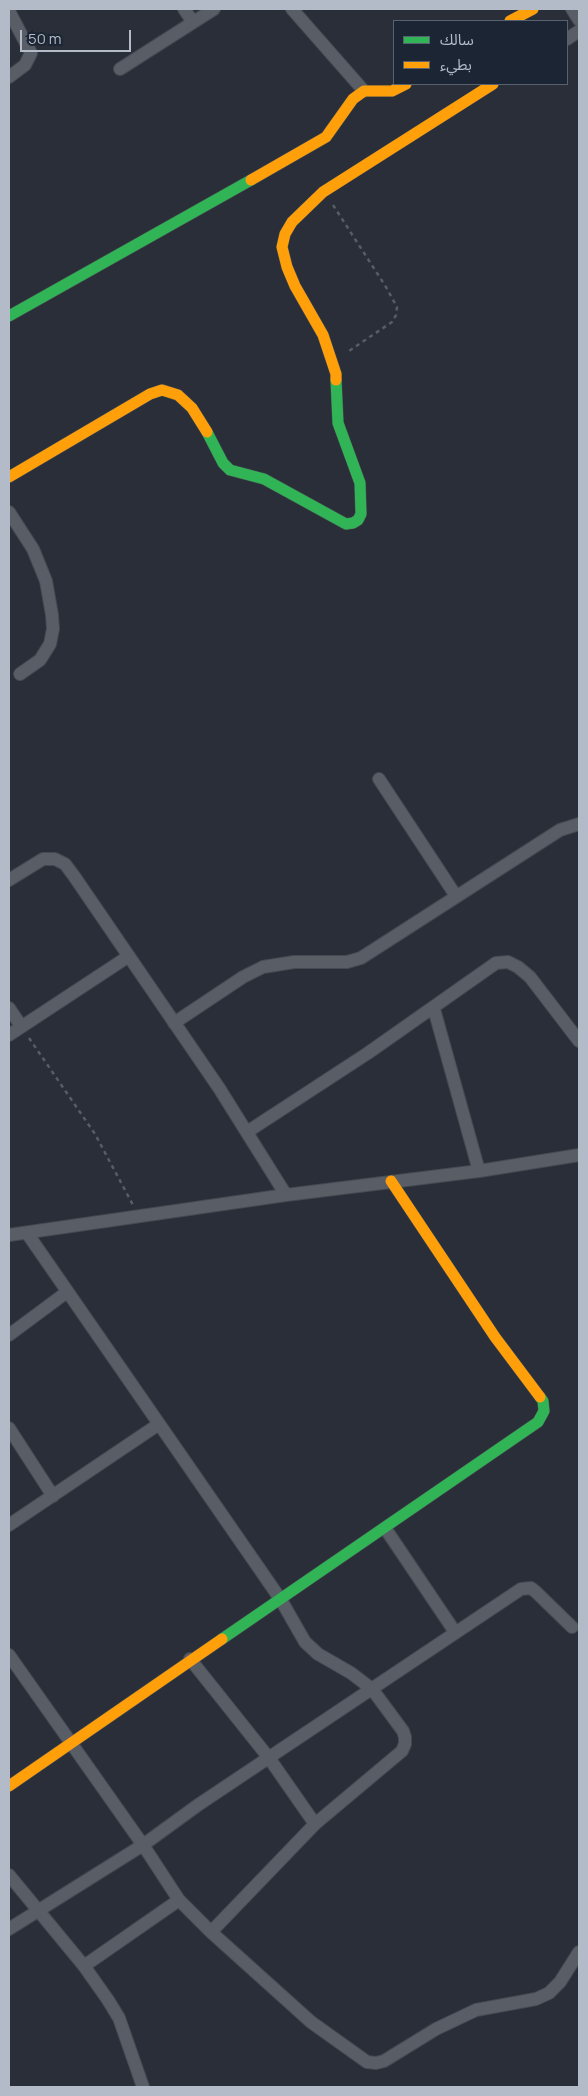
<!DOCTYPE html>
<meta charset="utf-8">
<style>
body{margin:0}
#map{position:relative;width:588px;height:2096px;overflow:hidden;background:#292e38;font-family:Manrope,"Noto Sans Arabic",sans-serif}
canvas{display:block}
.frame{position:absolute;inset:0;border:10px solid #b3bbc9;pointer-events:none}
.legend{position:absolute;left:393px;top:20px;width:175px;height:65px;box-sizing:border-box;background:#1c2533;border:1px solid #58616f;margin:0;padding:6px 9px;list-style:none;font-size:15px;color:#b3bbc9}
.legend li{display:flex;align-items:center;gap:10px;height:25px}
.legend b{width:25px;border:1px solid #58616f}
.scale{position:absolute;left:20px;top:30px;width:111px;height:22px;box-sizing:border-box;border:2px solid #b3bbc9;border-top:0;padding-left:6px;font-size:15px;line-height:18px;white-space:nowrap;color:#b3bbc9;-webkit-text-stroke:4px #1c2533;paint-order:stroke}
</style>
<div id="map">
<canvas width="588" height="2096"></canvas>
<div class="frame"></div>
<ul class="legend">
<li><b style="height:6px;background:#30b455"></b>سالك</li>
<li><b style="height:6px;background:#ff9f0a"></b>بطيء</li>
</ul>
<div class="scale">50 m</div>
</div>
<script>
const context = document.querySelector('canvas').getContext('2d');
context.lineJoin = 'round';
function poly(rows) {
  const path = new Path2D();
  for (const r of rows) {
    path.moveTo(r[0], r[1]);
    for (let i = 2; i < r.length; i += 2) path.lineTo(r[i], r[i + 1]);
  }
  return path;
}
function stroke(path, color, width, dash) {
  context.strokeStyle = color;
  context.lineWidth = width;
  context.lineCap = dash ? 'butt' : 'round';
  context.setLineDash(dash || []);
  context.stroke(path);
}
const street = poly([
 [184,9,193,22],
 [292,9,364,91],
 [572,9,579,20],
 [9,11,31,53,25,65,9,77],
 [567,39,579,31],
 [120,69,214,9],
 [9,512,33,549,46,581,52,615,53,629,50,644,40,660,20,674],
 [379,779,456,896],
 [9,880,43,859,55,859,65,864,74,876,219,1088,286,1195],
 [9,1008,21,1026],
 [434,1009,479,1171],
 [174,1023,243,977,263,967,294,962,347,962,361,958,560,830,579,824],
 [9,1035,129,956],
 [247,1132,368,1053,496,963,508,962,518,967,530,977,579,1041],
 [27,1233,281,1600,305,1642,318,1654,351,1673,372,1689,403,1731,405,1737,405,1744,402,1751,315,1824,211,1932],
 [9,1235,286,1195,479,1171,579,1155],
 [9,1335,67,1292],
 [9,1428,53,1496],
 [9,1525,159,1424],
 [385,1528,455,1632],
 [9,1655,143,1845,179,1900,211,1932,311,2022,367,2062,376,2063,384,2061,436,2029,476,2010,536,1999,549,1993,560,1982,579,1952],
 [190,1659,269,1758,315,1824],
 [9,1875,84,1966,108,2000,119,2018,143,2087],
 [9,1929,143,1845,198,1805,521,1589,531,1588,536,1592,572,1627],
 [84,1966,179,1900]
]);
const fast = poly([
 [9,316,251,180],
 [207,432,223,463,230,470,264,479,346,524,353,523,358,520,361,514,360,483,338,423,336,380],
 [222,1639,538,1422,544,1411,543,1401,540,1397]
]);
const slow = poly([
 [510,21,533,9],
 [251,180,326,137,353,99,364,91,392,91,406,84],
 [336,380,336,374,323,335,295,286,287,267,282,247,285,234,292,222,323,192,493,84],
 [9,477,150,394,162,390,178,395,192,408,207,432],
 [391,1181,495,1337,540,1397],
 [9,1786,222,1639]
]);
stroke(street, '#454a51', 14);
stroke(fast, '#454a51', 12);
stroke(slow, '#454a51', 12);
stroke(poly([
 [333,205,386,287,397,307,396,315,392,322,346,353],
 [29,1038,95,1134,133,1205]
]), '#575d63', 2.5, [4, 4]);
stroke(street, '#595e66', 12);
stroke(fast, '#30b455', 11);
stroke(slow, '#ff9f0a', 11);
</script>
